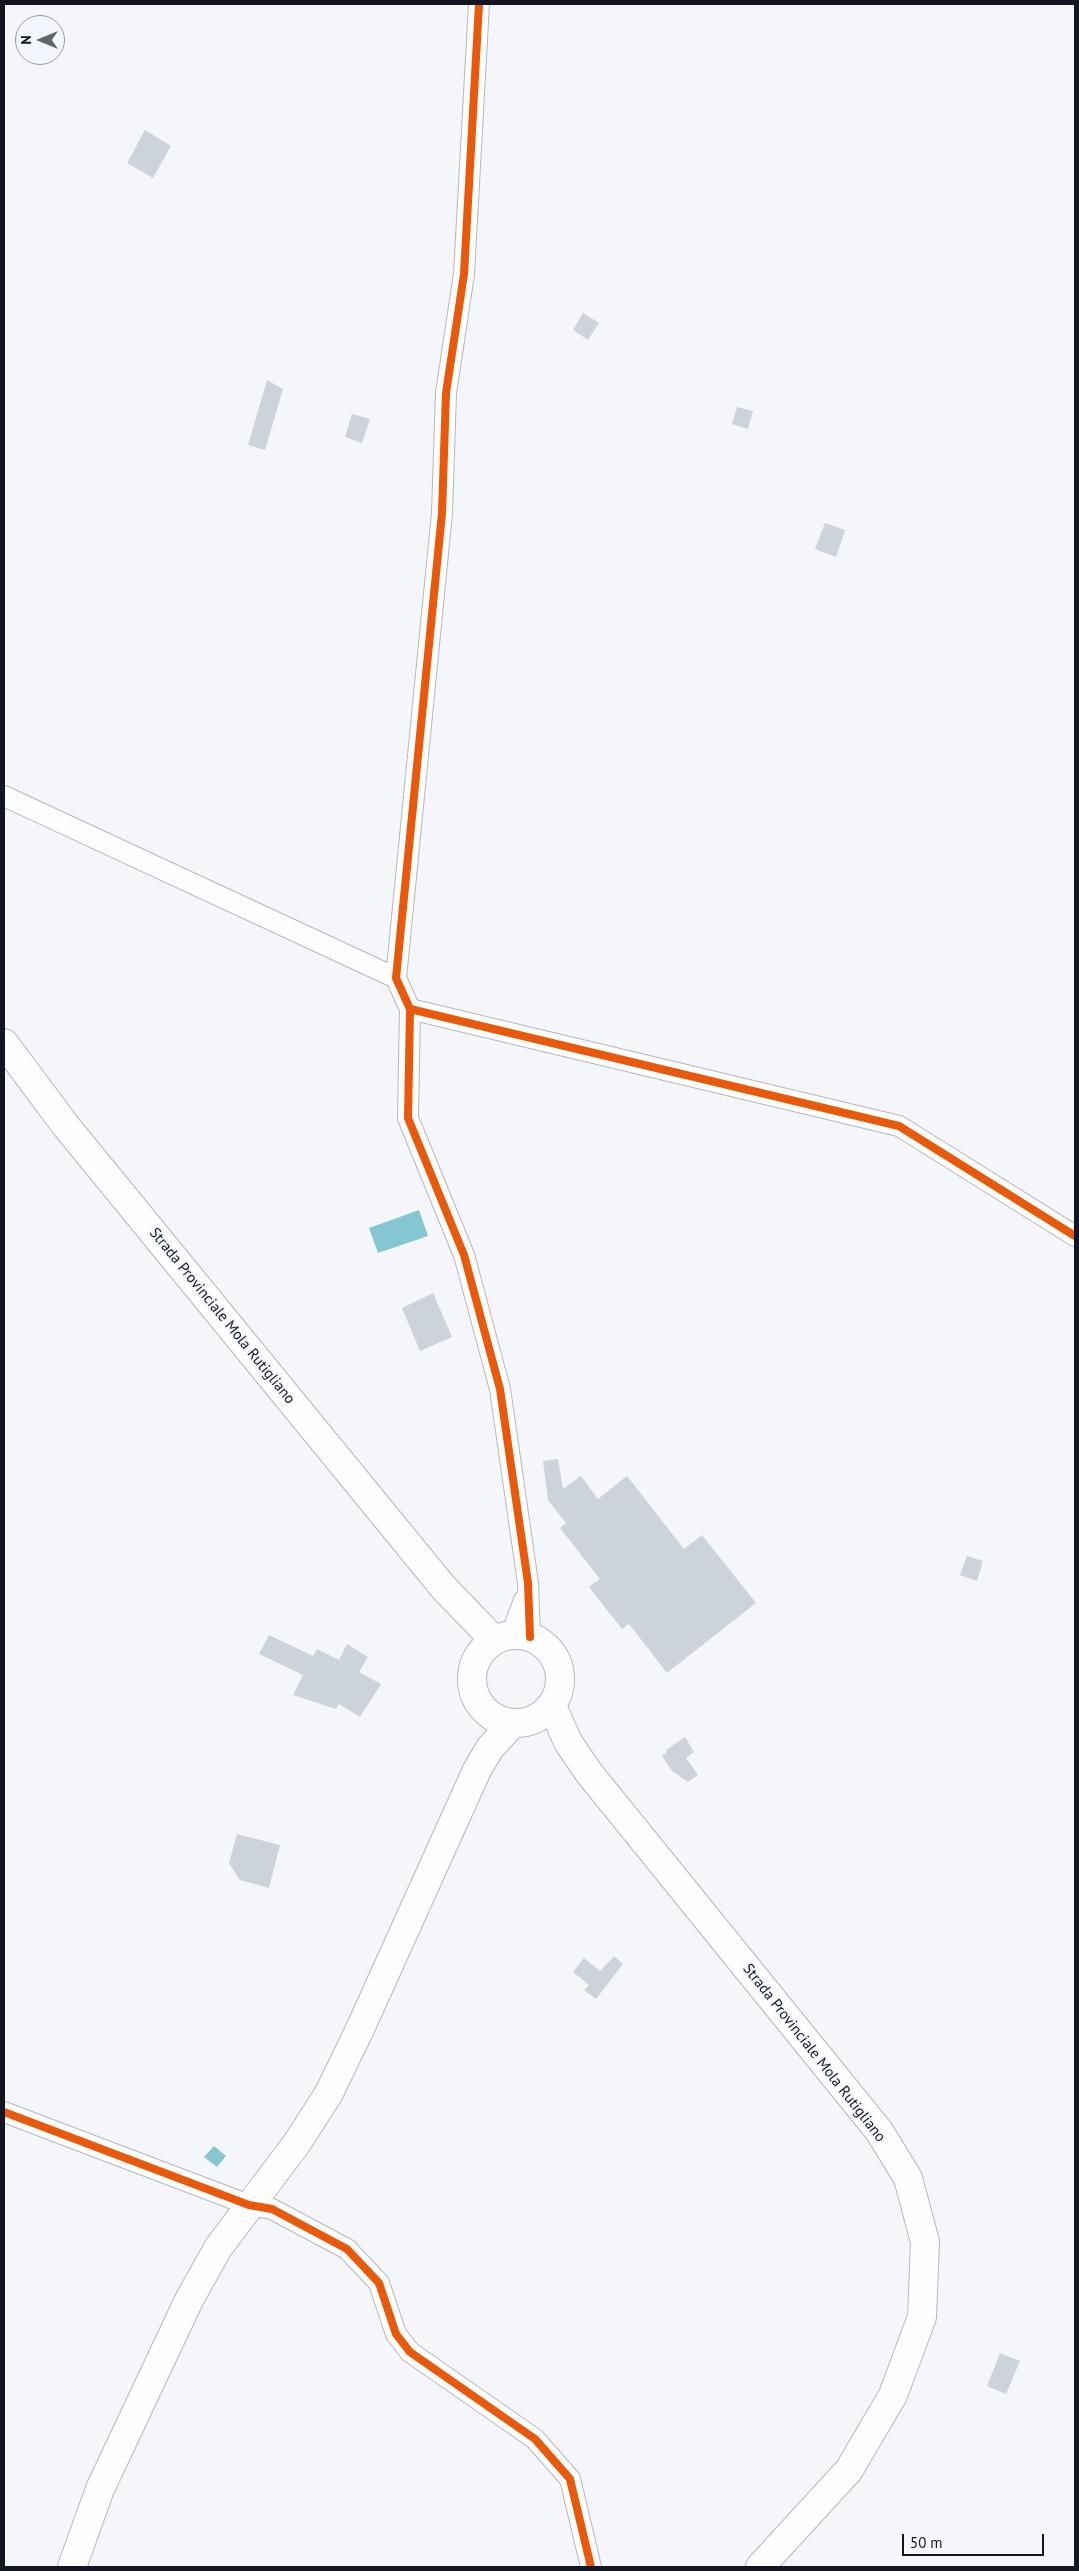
<!DOCTYPE html>
<style>
body{margin:0}
#map{position:relative;width:1079px;height:2571px;overflow:hidden;background:#f5f6fa;font-family:"PT Sans",sans-serif}
canvas{display:block}
.frame{position:absolute;inset:0;border:5px solid #131621;pointer-events:none}
.north{position:absolute;left:15px;top:15px;width:50px;height:50px;box-sizing:border-box;background:#f3f5fc;border:1px solid #999ca4;border-radius:50%;rotate:270deg;font-size:14px;font-weight:700;line-height:20px;text-align:center;color:#131621}
.north::after{content:'';display:block;margin:auto;width:18px;height:22px;background:#62646d;clip-path:polygon(50% 0,100% 100%,50% 72%,0 100%)}
.scale{position:absolute;left:902px;top:2534px;width:142px;height:22px;box-sizing:border-box;border:2px solid #131621;border-top:0;padding-left:6px;font-size:15px;line-height:18px;white-space:nowrap;color:#131621;-webkit-text-stroke:4px #f3f5fc;paint-order:stroke}
</style>
<div id="map">
<canvas width="1079" height="2571"></canvas>
<div class="frame"></div>
<div class="north">N</div>
<div class="scale">50 m</div>
</div>
<script>
const context = document.querySelector('canvas').getContext('2d');
context.lineJoin = 'round';
function fill(path, color) {
  context.fillStyle = color;
  context.fill(path, 'evenodd');
}
function poly(rows) {
  const path = new Path2D();
  for (const r of rows) {
    if (r.length === 3) {
      path.moveTo(r[0] + r[2], r[1]);
      path.arc(r[0], r[1], r[2], 0, 2 * Math.PI);
      continue;
    }
    path.moveTo(r[0], r[1]);
    for (let i = 2; i < r.length; i += 2) path.lineTo(r[i], r[i + 1]);
  }
  return path;
}
function stroke(path, color, width, dash) {
  context.strokeStyle = color;
  context.lineWidth = width;
  context.lineCap = dash ? 'butt' : 'round';
  context.setLineDash(dash || []);
  context.stroke(path);
}
function label(font, color, halo, rows, align = 'center') {
  context.font = font + ' "PT Sans",sans-serif';
  context.lineWidth = 4;
  context.setLineDash([]);
  context.textBaseline = 'middle';
  context.strokeStyle = halo;
  context.fillStyle = color;
  for (const [text, x, y, turn = 0] of rows) {
    context.save();
    context.translate(x, y);
    context.rotate((+turn || 0) * Math.PI / 180);
    context.textAlign = isNaN(turn) ? turn : align;
    if (halo) context.strokeText(text, 0, 0);
    context.fillText(text, 0, 0);
    context.restore();
  }
}
fill(poly([
 [419,1210,428,1236,378,1253,369,1228],
 [214,2146,226,2156,217,2167,204,2157]
]), '#84c6d1');
fill(poly([
 [145,130,171,146,153,178,127,163],
 [583,313,599,323,588,340,573,330],
 [267,380,283,389,265,450,248,445],
 [737,407,753,411,748,429,732,424],
 [352,414,370,419,362,443,345,437],
 [825,523,845,530,836,557,815,549],
 [433,1293,452,1337,420,1351,402,1308],
 [558,1459,563,1489,581,1476,598,1499,627,1476,684,1549,702,1535,756,1603,667,1673,629,1624,622,1629,589,1587,600,1579,560,1528,566,1523,548,1500,543,1461],
 [967,1556,983,1561,977,1581,960,1575],
 [269,1635,313,1656,317,1649,339,1660,347,1644,368,1657,359,1672,381,1684,360,1717,339,1704,336,1709,293,1695,303,1675,259,1654],
 [685,1737,694,1752,686,1758,698,1775,688,1782,672,1771,662,1756,667,1752,666,1750],
 [237,1834,280,1845,269,1888,240,1880,229,1863],
 [614,1956,623,1964,596,1999,584,1990,589,1985,573,1972,584,1958,600,1971],
 [1000,2353,1020,2361,1006,2394,987,2386]
]), '#cdd3da');
const street = poly([
 [479,4,464,274,446,393,442,513,396,978,410,1009,408,1118,464,1255,500,1389,528,1583,530,1637],
 [4,796,396,978],
 [410,1009,899,1126,1075,1236],
 [511,1635,524,1600],
 [4,2112,249,2205,272,2209,347,2249,379,2283,396,2334,410,2352,535,2439,570,2479,591,2567]
]);
const secondary = poly([
 [4,1043,66,1126,443,1587,494,1640],
 [516,1679,44],
 [552,1706,568,1742,589,1773,879,2131,908,2178,925,2242,922,2317,893,2395,849,2470,760,2567],
 [72,2567,100,2489,189,2300,218,2248,297,2143,329,2093,360,2029,477,1770,490,1748,512,1724]
]);
stroke(street, '#b6b7bf', 22);
stroke(secondary, '#b6b7bf', 30);
stroke(street, '#fefefe', 20);
stroke(secondary, '#fefefe', 28);
stroke(poly([
 [479,4,464,274,446,393,442,513,396,978,410,1009,408,1118,464,1255,500,1389,528,1583,530,1637],
 [410,1009,899,1126,1075,1236],
 [4,2112,249,2205,272,2209,347,2249,379,2283,396,2334,410,2352,535,2439,570,2479,591,2567]
]), '#e8590c', 8);
label('15px', '#131621', '#f3f5fc', [
 ["Strada Provinciale Mola Rutigliano",222,1316,51],
 ["Strada Provinciale Mola Rutigliano",814,2053,52]
]);
</script>
